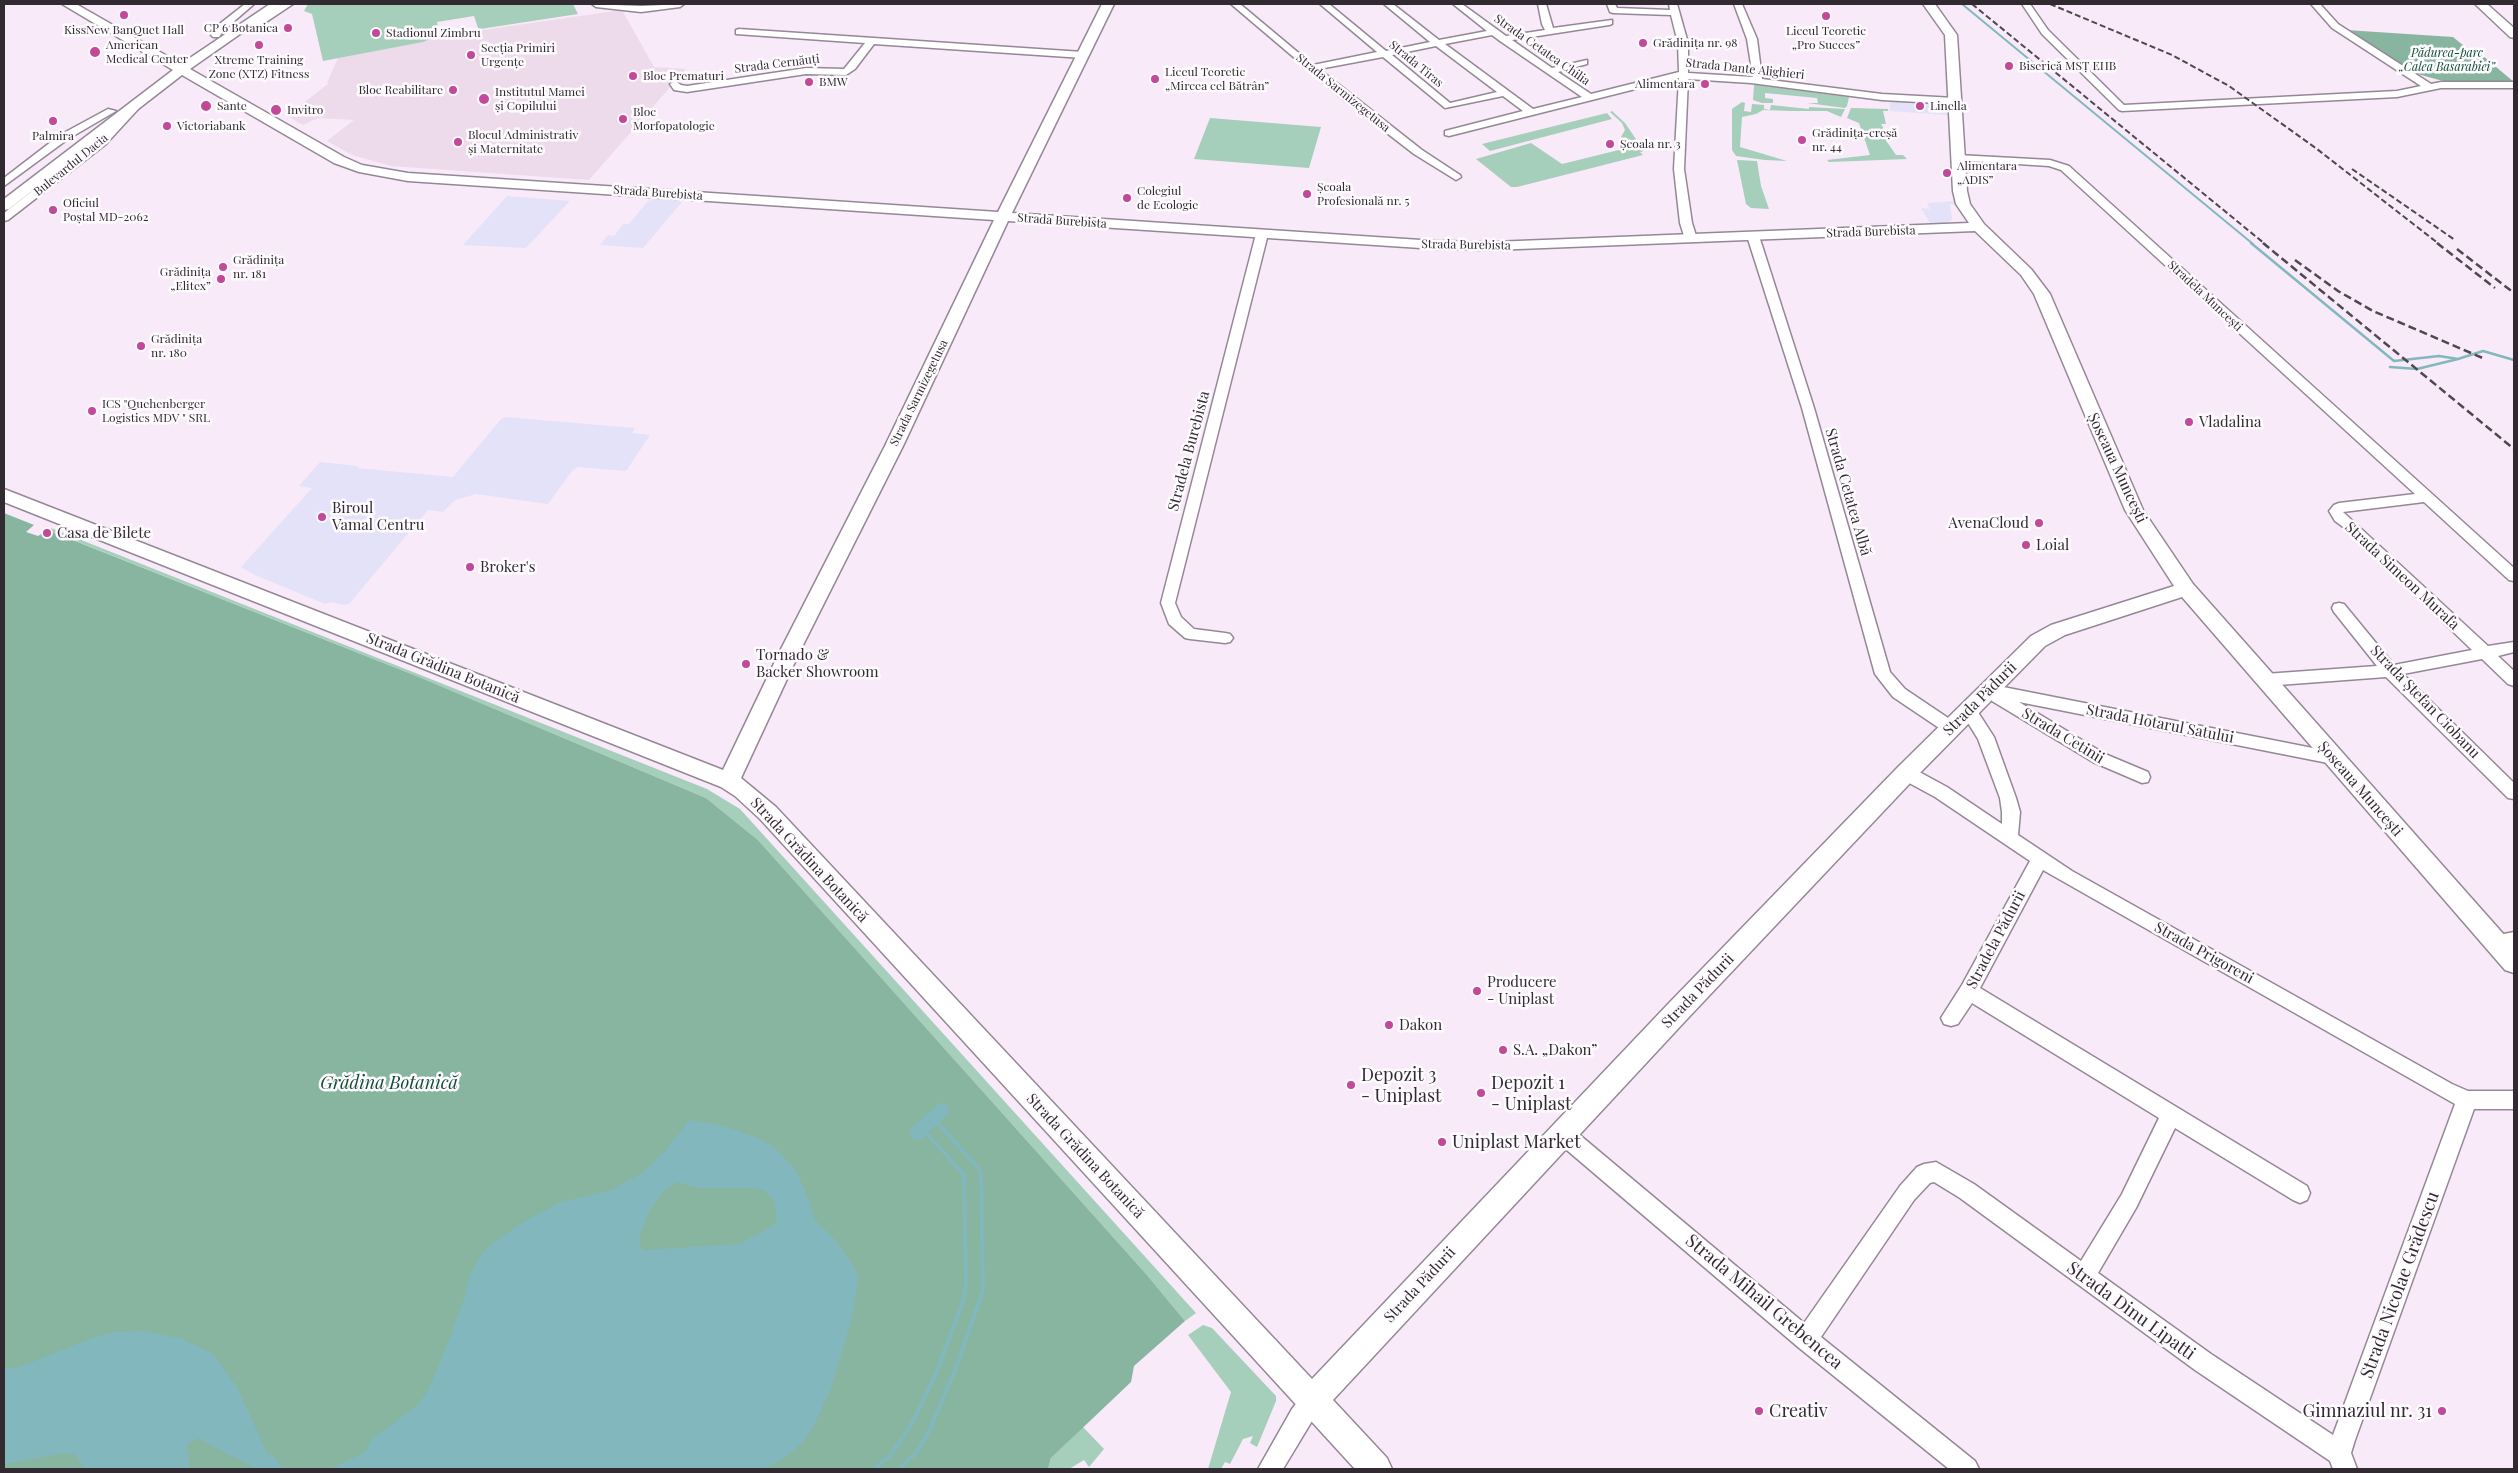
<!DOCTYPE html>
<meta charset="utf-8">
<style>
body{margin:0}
#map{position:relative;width:2518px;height:1473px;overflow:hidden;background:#f8eaf9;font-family:"Playfair Display",serif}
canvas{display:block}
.frame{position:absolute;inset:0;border:5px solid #312b31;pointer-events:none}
</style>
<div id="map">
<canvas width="2518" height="1473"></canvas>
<div class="frame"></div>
</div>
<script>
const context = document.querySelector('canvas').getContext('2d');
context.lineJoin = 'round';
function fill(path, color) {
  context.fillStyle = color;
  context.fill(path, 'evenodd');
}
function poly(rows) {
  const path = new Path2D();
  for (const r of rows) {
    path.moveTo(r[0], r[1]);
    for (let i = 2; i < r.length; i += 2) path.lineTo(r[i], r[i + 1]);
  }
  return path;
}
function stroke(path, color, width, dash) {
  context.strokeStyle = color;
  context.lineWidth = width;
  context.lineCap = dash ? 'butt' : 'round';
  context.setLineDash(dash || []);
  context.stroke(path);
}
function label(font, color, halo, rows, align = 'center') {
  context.font = font + ' "Playfair Display",serif';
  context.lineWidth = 5;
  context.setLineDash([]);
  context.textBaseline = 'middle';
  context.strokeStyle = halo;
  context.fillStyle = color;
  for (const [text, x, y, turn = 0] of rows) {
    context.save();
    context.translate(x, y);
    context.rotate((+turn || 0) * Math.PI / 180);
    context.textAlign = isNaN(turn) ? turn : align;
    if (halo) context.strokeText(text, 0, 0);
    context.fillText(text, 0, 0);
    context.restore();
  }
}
fill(poly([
 [1890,100,1942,103,1947,104,1947,115,1890,111],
 [507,196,570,201,526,248,463,245],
 [658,198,674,199,682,202,643,248,600,245,608,235,614,236,623,224,629,224,648,201],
 [1954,201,1954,204,1950,204,1952,219,1948,223,1930,223,1921,208,1930,209,1927,203],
 [505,417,635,428,632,433,650,435,626,471,578,467,572,471,548,504,476,494,455,500,443,512,428,510,349,604,343,605,332,602,325,604,255,575,241,567,312,488,299,486,320,462,358,466,357,468,453,477,501,419]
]), '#e4e2f8');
fill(poly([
 [622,10,654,67,686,69,589,180,391,166,352,155,327,141,354,120,318,118,303,125,287,116,329,83,327,83,338,58,422,42,434,37]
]), '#eddaeb');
fill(poly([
 [308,4,573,4,578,14,480,29,478,28,474,16,437,22,438,28,434,37,423,42,323,61,312,14,304,11],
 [1754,85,1758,85,1849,97,1847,106,1845,108,1807,103,1818,103,1817,98,1765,93,1765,98,1773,99,1773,103,1762,103,1753,100],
 [1742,102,1745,103,1744,111,1751,112,1752,104,1764,105,1764,109,1770,110,1771,105,1809,109,1809,107,1845,109,1841,117,1827,111,1790,111,1763,110,1756,114,1742,117,1740,147,1787,161,1765,160,1736,156,1732,150,1732,109],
 [1851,108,1888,109,1888,111,1883,111,1886,124,1881,124,1891,141,1887,142,1896,155,1903,155,1907,159,1829,162,1827,160,1870,155,1859,123,1847,118],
 [1612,111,1625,123,1644,151,1640,152,1643,155,1517,187,1511,187,1476,159,1531,143,1562,164,1627,148,1626,147,1632,145,1621,137,1625,130,1622,123,1610,112],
 [1607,113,1612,119,1490,151,1482,144],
 [1210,118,1321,127,1309,168,1194,159],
 [1737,160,1757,161,1761,186,1769,209,1751,208,1746,204],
 [51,528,707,789,740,809,1196,1313,1185,1321,1147,1275,758,840,706,798,419,677,48,530],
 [1203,1325,1212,1328,1276,1396,1276,1401,1257,1447,1250,1443,1253,1436,1243,1439,1230,1464,1225,1462,1221,1469,1208,1469,1231,1392,1188,1335],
 [1083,1427,1104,1449,1089,1467,1084,1460,1069,1469,1048,1469,1051,1458]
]), '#a5cebb');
fill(poly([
 [2346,30,2453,37,2469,50,2477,51,2514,82,2443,81,2410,72],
 [4,513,34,525,26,532,38,536,48,530,70,539,419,677,706,798,758,840,1147,1275,1185,1321,1134,1366,1131,1382,1051,1458,1048,1469,4,1469]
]), '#88b5a0');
fill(poly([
 [690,1120,724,1126,760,1139,774,1147,796,1170,808,1198,815,1220,837,1242,856,1270,858,1278,853,1314,831,1389,811,1431,803,1442,787,1456,764,1469,331,1469,365,1452,372,1439,418,1405,427,1392,442,1358,464,1299,470,1275,479,1258,492,1244,520,1224,561,1202,612,1190,642,1173,664,1152],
 [677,1182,699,1188,755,1188,765,1191,774,1200,777,1220,775,1224,740,1244,645,1250,640,1246,639,1238,649,1211,663,1191],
 [146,1331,182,1339,213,1354,237,1387,268,1455,273,1455,283,1469,257,1469,198,1438,189,1443,187,1447,190,1469,86,1469,75,1454,65,1453,4,1464,4,1368,16,1368,32,1362,93,1338,114,1332]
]), '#82b8bd');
stroke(poly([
 [1962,4,2253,244]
]), '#82b8bd', 2);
stroke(poly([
 [2251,243,2394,361,2439,356,2458,359,2483,351,2514,360],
 [2390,367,2417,369,2458,359]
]), '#82b8bd', 2.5);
stroke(poly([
 [874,1469,890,1456,914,1420,937,1371,963,1302,966,1283,964,1175,922,1128],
 [899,1469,918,1451,930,1429,956,1368,983,1290,981,1171,933,1118]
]), '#82b8bd', 4);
stroke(poly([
 [917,1133,942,1110]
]), '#82b8bd', 14);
const minor = poly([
 [245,4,254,4,224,30,219,37,213,37,211,35,217,26,245,4],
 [283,4,293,4,260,26,234,36,229,33,254,22,283,4],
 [592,4,641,6,684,4,680,7,641,12,596,7,592,4],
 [1231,4,1240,4,1313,65,1377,52,1320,4,1329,4,1386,51,1430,42,1384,4,1393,4,1439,40,1487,31,1453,4,1462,4,1506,36,1545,30,1542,24,1538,4,1546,4,1553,28,1612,20,1612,24,1609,25,1512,40,1552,68,1587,60,1587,64,1558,72,1591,94,1679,72,1678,43,1671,15,1613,13,1610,12,1607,4,1615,4,1617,8,1670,10,1669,4,1677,4,1688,43,1688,73,1753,77,1747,39,1734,4,1742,4,1757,39,1762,79,1882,94,1955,98,1960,101,1955,104,1882,100,1751,83,1688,79,1684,169,1692,223,1697,239,1691,242,1685,239,1680,223,1674,169,1679,78,1449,136,1445,135,1445,131,1523,111,1503,96,1445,108,1383,57,1319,69,1422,150,1460,175,1461,177,1456,180,1414,154,1343,99,1231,4],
 [1492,35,1500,41,1582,97,1533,109,1445,44,1492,35],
 [1436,46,1497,92,1450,103,1392,55,1436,46],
 [2022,4,2030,4,2048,30,2124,105,2397,91,2421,86,2332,28,2311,4,2320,4,2338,24,2431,84,2441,82,2514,82,2514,88,2441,88,2397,97,2122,111,2119,110,2042,34,2022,4],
 [739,29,1083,52,1088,55,1083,58,874,44,855,69,846,75,806,74,687,92,674,90,670,84,675,81,681,85,687,86,806,68,844,69,865,43,736,34,736,30,739,29],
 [132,105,140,107,106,144,8,220,4,221,4,213,98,140,132,105],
 [108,109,116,111,68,139,4,186,4,178,60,135,108,109],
 [1958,155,2050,160,2069,166,2514,568,2514,581,2509,580,2424,502,2343,512,2488,646,2514,642,2514,652,2498,656,2514,671,2514,686,2508,684,2482,659,2403,674,2514,783,2514,799,2508,798,2386,677,2265,686,2259,684,2257,680,2259,676,2265,674,2377,666,2334,612,2332,608,2334,604,2339,603,2344,604,2394,665,2472,650,2350,532,2335,521,2329,511,2334,505,2339,503,2415,494,2061,170,2049,166,1954,160,1954,156,1958,155],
 [1262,231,1268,234,1175,603,1181,617,1194,629,1225,633,1230,634,1233,638,1230,642,1225,643,1190,639,1185,638,1169,624,1161,603,1256,234,1262,231],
 [1753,233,1759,236,1814,408,1890,672,1905,689,1957,724,1959,728,1957,732,1951,734,1945,732,1893,697,1875,674,1802,408,1747,236,1753,233],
 [1988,684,2333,752,2339,754,2341,758,2339,762,2333,764,2019,702,2105,754,2148,772,2150,777,2148,782,2142,783,2093,762,1992,701,1990,696,1982,694,1980,690,1982,686,1988,684],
 [1968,704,1974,706,1994,737,2016,798,2020,812,2018,835,2072,871,2452,1084,2468,1091,2514,1091,2514,1109,2474,1109,2355,1440,2351,1453,2357,1469,2333,1469,2330,1461,2195,1370,1960,1198,1934,1182,1930,1183,1914,1200,1821,1337,1975,1461,1979,1469,1949,1469,1798,1347,1555,1140,1552,1133,1555,1126,1562,1123,1569,1126,1804,1323,1900,1186,1917,1167,1924,1164,1936,1162,1974,1184,2081,1261,2122,1194,2159,1118,1972,1003,1958,1024,1951,1026,1944,1024,1941,1018,1962,985,2030,861,1935,797,1900,778,1898,773,1900,768,1906,767,1912,768,1947,787,2002,824,2002,812,2000,798,1978,739,1960,710,1962,706,1968,704],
 [2043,870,2455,1104,2333,1435,2211,1354,2098,1273,2136,1208,2175,1128,2293,1200,2300,1203,2307,1200,2310,1193,2307,1186,1980,988,2043,870],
 [2514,932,2514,948,2495,951,2489,949,2486,943,2489,937,2514,932],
 [1312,1389,1320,1393,1324,1401,1283,1469,1258,1469,1292,1409,1304,1393,1312,1389]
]);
const major = poly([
 [62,4,76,4,181,64,270,4,283,4,190,69,344,157,362,165,408,173,998,212,1102,4,1114,4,1012,213,1436,241,1493,242,1969,223,1956,204,1953,191,1945,35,1923,4,1935,4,1957,35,1967,191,1970,204,1984,224,2031,269,2050,294,2143,510,2193,584,2514,946,2514,973,2505,970,2182,597,2065,635,2045,646,1914,779,1688,1018,1333,1400,1387,1458,1392,1469,1355,1469,760,819,735,796,721,787,4,502,4,489,723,770,780,651,885,446,994,220,408,181,359,172,334,163,182,75,9,209,4,210,4,199,173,70,62,4],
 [1008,221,1436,249,1493,250,1975,231,2021,275,2034,294,2125,510,2174,586,2051,625,2031,636,1898,767,1670,1002,1312,1379,776,807,741,778,800,651,903,446,1008,221],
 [2475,4,2487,4,2514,28,2514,38,2510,37,2475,4]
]);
stroke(minor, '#958896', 3);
stroke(major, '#958896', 3);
fill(minor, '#fff');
fill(major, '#fff');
stroke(poly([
 [1972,4,2265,244],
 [2050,4,2172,55,2229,86,2317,149,2439,244],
 [2352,169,2455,240]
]), '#4f4850', 2, [6, 3]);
stroke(poly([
 [2263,243,2514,449],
 [2437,243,2495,288],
 [2457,249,2514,293],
 [2295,260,2338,291,2373,311,2485,359]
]), '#4f4850', 2.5, [8, 4]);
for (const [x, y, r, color] of [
 [124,15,5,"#c3489a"],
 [1826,16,5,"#c3489a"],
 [288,28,5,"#c3489a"],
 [376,33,5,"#c3489a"],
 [1643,43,5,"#c3489a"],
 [259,45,5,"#c3489a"],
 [95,52,6,"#c3489a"],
 [471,55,5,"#c3489a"],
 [2009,66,5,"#c3489a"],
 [633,76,5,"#c3489a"],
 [1155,79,5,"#c3489a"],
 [809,82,5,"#c3489a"],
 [1705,84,5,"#c3489a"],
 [453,90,5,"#c3489a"],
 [484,99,6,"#c3489a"],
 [206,106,6,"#c3489a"],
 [1920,106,5,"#c3489a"],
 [276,110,6,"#c3489a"],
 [623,119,5,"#c3489a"],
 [53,121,5,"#c3489a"],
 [167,126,5,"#c3489a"],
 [1802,140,5,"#c3489a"],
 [458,142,5,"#c3489a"],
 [1610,144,5,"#c3489a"],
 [1947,173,5,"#c3489a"],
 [1307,194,5,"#c3489a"],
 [1127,198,5,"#c3489a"],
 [53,210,5,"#c3489a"],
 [223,267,5,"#c3489a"],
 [221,279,5,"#c3489a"],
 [141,346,5,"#c3489a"],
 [92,411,5,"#c3489a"],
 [2189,422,5,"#c3489a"],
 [322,517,5,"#c3489a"],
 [2039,523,5,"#c3489a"],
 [47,533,5,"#c3489a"],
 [2026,545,5,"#c3489a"],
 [470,567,5,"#c3489a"],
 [746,664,5,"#c3489a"],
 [1477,991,5,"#c3489a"],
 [1389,1025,5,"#c3489a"],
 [1503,1050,5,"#c3489a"],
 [1351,1085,5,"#c3489a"],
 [1481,1093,5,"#c3489a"],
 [1442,1142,5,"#c3489a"],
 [1759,1411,5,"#c3489a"],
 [2442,1411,5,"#c3489a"]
]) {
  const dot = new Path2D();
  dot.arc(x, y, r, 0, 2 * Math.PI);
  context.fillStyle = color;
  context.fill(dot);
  stroke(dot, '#fefbfe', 2);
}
label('12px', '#312b31', '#fefbfe', [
 ["CP 6 Botanica",278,28,"right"],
 ["KissNew BanQuet Hall",124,30,"center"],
 ["Liceul Teoretic",1826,31,"center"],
 ["„Pro Succes”",1826,45,"center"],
 ["Stadionul Zimbru",386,33],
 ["Grădinița nr. 98",1653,43],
 ["American",106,45],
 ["Medical Center",106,59],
 ["Secția Primiri",481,48],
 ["Urgențe",481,62],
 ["Xtreme Training",259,60,"center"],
 ["Zone (XTZ) Fitness",259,74,"center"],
 ["Biserică MSȚ EHB",2019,66],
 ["Liceul Teoretic",1165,72],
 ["„Mircea cel Bătrân”",1165,86],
 ["Bloc Prematuri",643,76],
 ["BMW",819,82],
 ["Alimentara",1695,84,"right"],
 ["Bloc Reabilitare",443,90,"right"],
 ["Institutul Mamei",495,92],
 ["și Copilului",495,106],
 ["Sante",217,106],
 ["Linella",1930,106],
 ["Invitro",287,110],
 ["Bloc",633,112],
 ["Morfopatologie",633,126],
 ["Victoriabank",177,126],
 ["Grădinița-creșă",1812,133],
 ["nr. 44",1812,147],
 ["Blocul Administrativ",468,135],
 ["și Maternitate",468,149],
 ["Palmira",53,136,"center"],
 ["Școala nr. 3",1620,144],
 ["Alimentara",1957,166],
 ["„ADIS”",1957,180],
 ["Școala",1317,187],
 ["Profesională nr. 5",1317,201],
 ["Colegiul",1137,191],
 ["de Ecologie",1137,205],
 ["Oficiul",63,203],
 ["Poștal MD-2062",63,217],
 ["Grădinița",233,260],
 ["nr. 181",233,274],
 ["Grădinița",211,272,"right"],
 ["„Elitex”",211,286,"right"],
 ["Grădinița",151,339],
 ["nr. 180",151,353],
 ["ICS \"Quehenberger",102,404],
 ["Logistics MDV \" SRL",102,418]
], 'left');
label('12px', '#312b31', '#fefbfe', [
 ["Strada Cetatea Chilia",1542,50,35],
 ["Strada Cernăuți",777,64,-7],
 ["Strada Tiras",1416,64,39],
 ["Strada Dante Alighieri",1745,69,6],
 ["Strada Sarmizegetusa",1343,93,39],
 ["Bulevardul Dacia",71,165,-39],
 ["Strada Burebista",658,193,4],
 ["Strada Burebista",1062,221,4],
 ["Strada Burebista",1871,232,-2],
 ["Strada Burebista",1466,245,1],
 ["Stradela Muncești",2205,296,43],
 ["Strada Sarmizegetusa",919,393,-64]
]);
label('italic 12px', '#114c37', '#fefbfe', [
 ["Pădurea-parc",2447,53],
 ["„Calea Basarabiei”",2447,67]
]);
label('15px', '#312b31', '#fefbfe', [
 ["Vladalina",2199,422],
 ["Biroul",332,508],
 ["Vamal Centru",332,525],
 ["AvenaCloud",2029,523,"right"],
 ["Casa de Bilete",57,533],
 ["Loial",2036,545],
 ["Broker's",480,567],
 ["Tornado &",756,655],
 ["Backer Showroom",756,672],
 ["Producere",1487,982],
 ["- Uniplast",1487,999],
 ["Dakon",1399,1025],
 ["S.A. „Dakon”",1513,1050]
], 'left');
label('15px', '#312b31', '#fefbfe', [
 ["Stradela Burebista",1189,451,-75],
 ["Șoseaua Muncești",2117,468,65],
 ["Strada Cetatea Albă",1848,492,74],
 ["Strada Simeon Murafa",2402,576,43],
 ["Strada Grădina Botanică",443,668,22],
 ["Strada Pădurii",1980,699,-45],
 ["Strada Ștefan Ciobanu",2425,702,46],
 ["Strada Hotarul Satului",2160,724,11],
 ["Strada Cetinii",2063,736,31],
 ["Șoseaua Muncești",2360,789,49],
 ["Strada Grădina Botanică",809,860,47],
 ["Stradela Pădurii",1996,940,-62],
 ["Strada Prigoreni",2204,953,29],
 ["Strada Pădurii",1698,991,-46],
 ["Strada Grădina Botanică",1085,1156,47],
 ["Strada Pădurii",1420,1285,-47]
]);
label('18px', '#312b31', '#fefbfe', [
 ["Depozit 3",1361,1075],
 ["- Uniplast",1361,1096],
 ["Depozit 1",1491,1083],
 ["- Uniplast",1491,1104],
 ["Uniplast Market",1452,1142],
 ["Creativ",1769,1411],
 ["Gimnaziul nr. 31",2432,1411,"right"]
], 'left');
label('italic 18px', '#114c37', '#fefbfe', [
 ["Grădina Botanică",389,1083]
]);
label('18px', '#312b31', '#fefbfe', [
 ["Strada Nicolae Grădescu",2400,1285,-70],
 ["Strada Mihail Grebencea",1764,1302,40],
 ["Strada Dinu Lipatti",2131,1311,36]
]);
</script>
